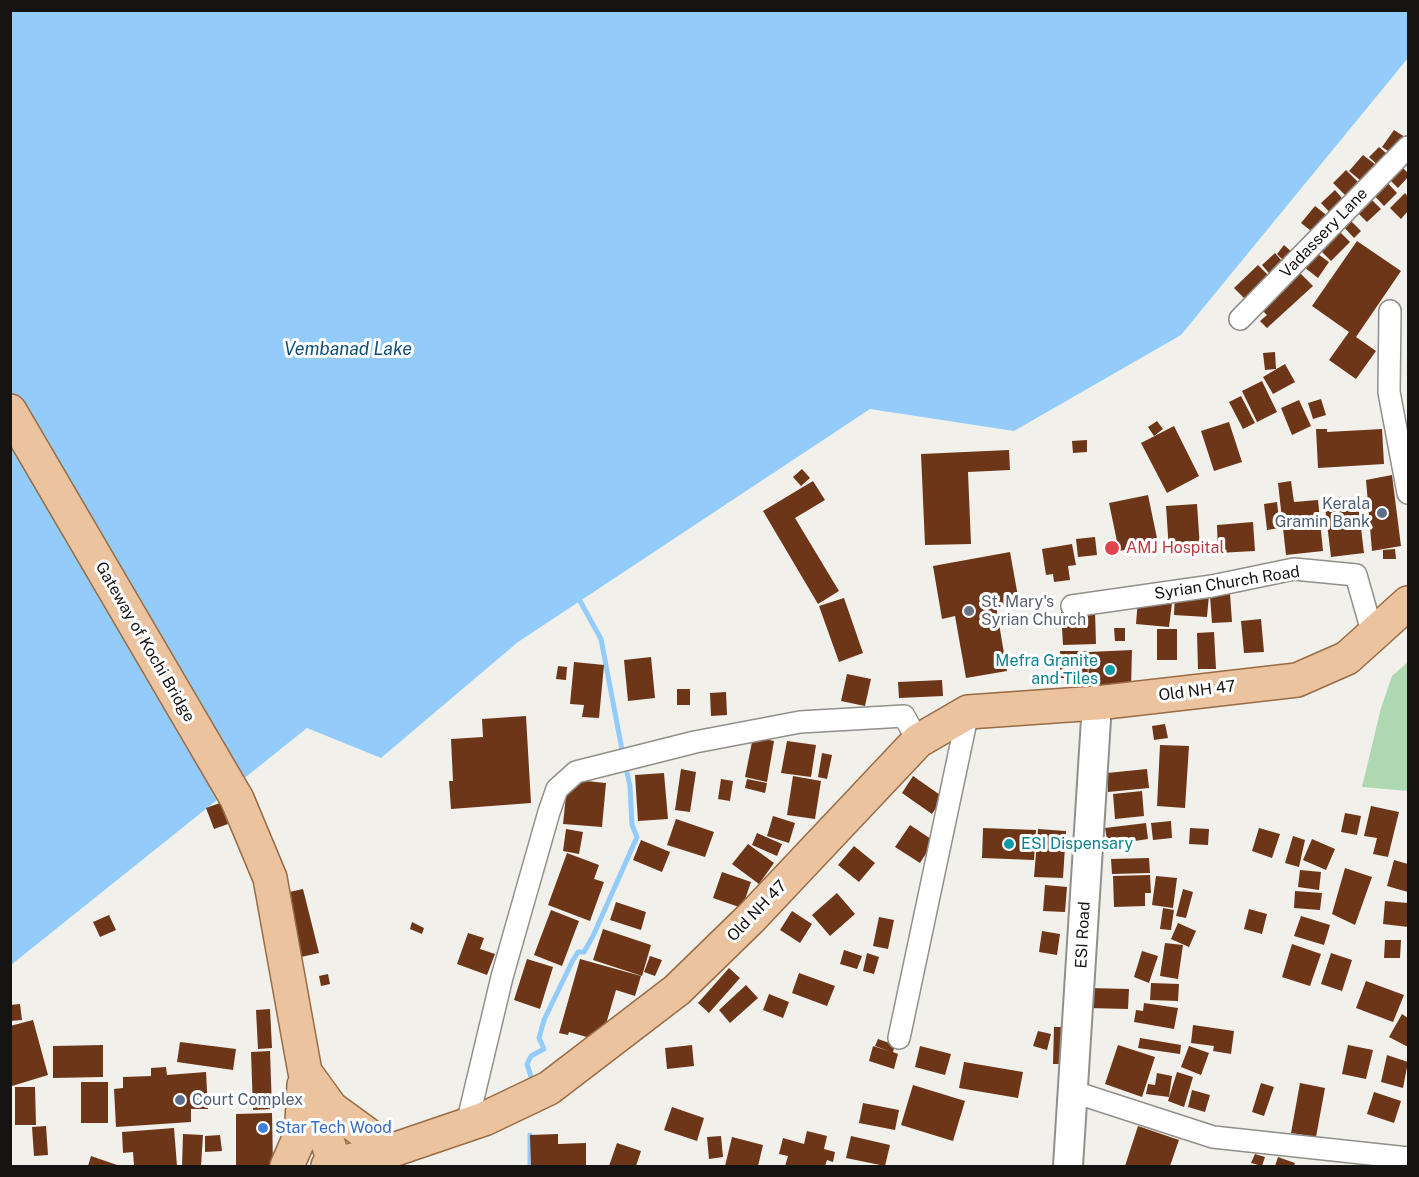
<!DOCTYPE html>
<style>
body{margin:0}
#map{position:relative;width:1419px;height:1177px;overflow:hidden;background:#f2f0eb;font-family:"Public Sans",sans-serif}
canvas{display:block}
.frame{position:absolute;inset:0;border:12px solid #151412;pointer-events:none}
</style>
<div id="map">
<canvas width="1419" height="1177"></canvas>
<div class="frame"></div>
</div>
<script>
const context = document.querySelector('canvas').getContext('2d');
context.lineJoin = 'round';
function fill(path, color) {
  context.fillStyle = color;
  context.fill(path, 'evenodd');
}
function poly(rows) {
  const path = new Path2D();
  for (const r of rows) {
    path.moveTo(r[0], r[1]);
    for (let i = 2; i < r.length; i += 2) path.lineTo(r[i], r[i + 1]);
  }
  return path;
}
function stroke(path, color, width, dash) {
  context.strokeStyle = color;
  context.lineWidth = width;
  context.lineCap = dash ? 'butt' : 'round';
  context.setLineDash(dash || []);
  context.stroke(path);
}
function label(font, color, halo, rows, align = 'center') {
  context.font = font + ' "Public Sans",sans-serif';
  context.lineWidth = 6;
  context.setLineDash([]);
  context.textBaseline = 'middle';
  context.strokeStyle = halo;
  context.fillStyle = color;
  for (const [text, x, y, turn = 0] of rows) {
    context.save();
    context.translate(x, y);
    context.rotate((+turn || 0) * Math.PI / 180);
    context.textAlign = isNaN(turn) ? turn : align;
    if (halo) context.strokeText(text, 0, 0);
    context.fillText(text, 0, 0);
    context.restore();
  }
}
fill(poly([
 [1408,662,1408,791,1362,787,1381,708,1392,676]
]), '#add8b2');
fill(poly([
 [11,11,1408,11,1408,58,1181,335,1014,431,870,409,518,642,381,758,307,728,11,965]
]), '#93ccfa');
stroke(poly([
 [580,601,601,639,623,755],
 [531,1077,527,1064,531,1056,544,1049,539,1038,544,1020,573,960,578,952,584,952,593,936,637,837,632,825,630,786,625,764],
 [530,1135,530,1166]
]), '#93ccfa', 5);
fill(poly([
 [1394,130,1408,139,1397,157,1382,147],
 [1379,147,1392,158,1382,169,1369,157],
 [1363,155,1380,168,1366,185,1349,171],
 [1399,164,1408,173,1408,177,1398,188,1387,177],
 [1346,170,1363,187,1350,200,1333,183],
 [1383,178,1397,193,1384,206,1370,191],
 [1335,190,1347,204,1333,216,1321,203],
 [1405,193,1408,197,1408,211,1401,219,1390,208],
 [1369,197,1381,209,1367,222,1355,210],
 [1315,206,1329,217,1315,234,1301,223],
 [1350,220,1361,231,1354,238,1343,226],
 [1334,226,1350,242,1331,261,1315,245],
 [1357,241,1401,271,1356,337,1376,351,1356,379,1329,360,1349,332,1312,306],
 [1284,245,1294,254,1286,263,1277,254],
 [1315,252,1329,262,1318,278,1304,267],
 [1275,253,1287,267,1273,278,1262,265],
 [1258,265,1274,281,1250,304,1234,288],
 [1295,268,1313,286,1267,328,1260,321,1267,315,1258,306],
 [1275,352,1276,369,1265,370,1263,353],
 [1285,364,1295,382,1273,394,1263,377],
 [1262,381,1277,412,1257,422,1242,391],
 [1241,396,1255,423,1243,429,1229,402],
 [1321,399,1326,415,1313,419,1308,403],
 [1299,400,1311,426,1292,435,1281,408],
 [1157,421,1163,429,1154,436,1148,427],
 [1229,422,1242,462,1214,471,1201,431],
 [1174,426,1199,476,1167,493,1141,443],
 [1316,429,1327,429,1327,432,1382,429,1384,464,1318,468],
 [1087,440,1087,452,1073,453,1072,441],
 [1009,450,1010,470,968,472,971,544,925,545,921,454],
 [802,469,810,478,801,486,793,477],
 [1392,475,1401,546,1372,551,1366,480],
 [813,481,825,500,795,518,839,591,818,604,763,511],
 [1291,481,1294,502,1318,500,1323,551,1286,555,1278,483],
 [1148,495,1158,543,1119,551,1109,503],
 [1277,502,1280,528,1267,530,1264,504],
 [1358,503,1364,553,1331,557,1325,507],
 [1197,504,1200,548,1169,551,1166,506],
 [1253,522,1255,551,1218,553,1217,525],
 [1095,537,1097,555,1078,557,1076,539],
 [1072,544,1076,565,1068,566,1070,580,1054,582,1053,574,1046,575,1042,549],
 [1395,549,1396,559,1383,559,1383,550],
 [1010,552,1019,602,996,606,1007,671,966,678,955,616,942,619,933,566],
 [1175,593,1209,595,1207,617,1174,615],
 [1230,594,1232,622,1212,623,1210,596],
 [844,598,863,653,839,662,819,606],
 [1138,599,1172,603,1169,627,1136,624],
 [1095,611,1096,644,1063,645,1061,612],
 [1261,619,1264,652,1244,653,1241,621],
 [1114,628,1125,628,1125,641,1115,641],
 [1157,629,1177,629,1177,660,1157,660],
 [1214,632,1216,669,1198,669,1197,633],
 [1132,650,1131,688,1088,690,1089,652],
 [1060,651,1087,651,1088,678,1060,678],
 [651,657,655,698,628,701,624,660],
 [574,662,604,665,599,718,582,717,584,705,570,704],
 [558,666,567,667,566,680,556,679],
 [847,674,871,679,865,706,841,701],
 [942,680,943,696,899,698,898,682],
 [677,689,690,689,690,705,677,705],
 [726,692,727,715,711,716,710,693],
 [526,716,531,803,451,809,449,781,453,781,451,739,483,737,482,719],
 [1165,724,1168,738,1154,740,1152,726],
 [753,737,774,741,767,782,745,777],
 [787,741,816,745,811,777,781,773],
 [1160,745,1189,746,1185,808,1157,806],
 [822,753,832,755,827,779,818,777],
 [681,769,696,772,690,812,675,810],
 [1147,769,1149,788,1108,792,1107,773],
 [664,773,668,819,638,821,635,775],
 [793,776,821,781,815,819,787,815],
 [913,776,943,797,932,814,902,793],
 [721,779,733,781,730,801,718,799],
 [747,779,767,783,765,793,745,788],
 [576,780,606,783,602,827,563,824,567,786,575,787],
 [1142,791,1144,816,1115,819,1113,794],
 [220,803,228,824,214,829,206,808],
 [1371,806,1399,812,1388,857,1373,854,1377,838,1364,836],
 [1345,813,1361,816,1357,835,1341,832],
 [773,816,795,823,789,843,767,836],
 [676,819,714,832,705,857,667,845],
 [1171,821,1172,838,1153,840,1151,823],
 [1146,823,1148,839,1108,845,1105,828],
 [910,825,934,841,920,863,895,847],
 [983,828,1036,830,1034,860,982,858],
 [1190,828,1209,829,1208,845,1189,844],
 [1259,828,1280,834,1272,858,1252,851],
 [566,829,583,832,579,854,563,851],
 [1038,829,1066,831,1063,878,1034,877],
 [757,833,782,844,777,856,752,845],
 [1293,836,1305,840,1299,867,1285,863],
 [1312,839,1335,849,1326,870,1303,860],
 [641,840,670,852,662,872,633,860],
 [748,844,774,863,759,884,732,864],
 [854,846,875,863,859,882,838,865],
 [567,853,599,865,594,879,604,882,590,921,548,905],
 [1149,858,1150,873,1112,874,1111,859],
 [1394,860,1408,864,1408,892,1387,886],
 [1345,868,1372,877,1355,925,1332,914],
 [1300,870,1321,872,1319,890,1298,887],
 [722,872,751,882,742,908,713,898],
 [1150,875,1151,893,1145,893,1145,906,1114,907,1113,876],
 [1156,876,1177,878,1173,908,1152,905],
 [1045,885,1067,887,1065,912,1043,911],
 [303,889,319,953,301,957,285,893],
 [1183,889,1193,892,1186,918,1176,916],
 [1295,891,1322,893,1320,910,1294,908],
 [837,893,855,914,830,936,812,915],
 [1385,901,1408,903,1408,927,1383,924],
 [616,902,646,912,641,930,610,920],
 [1163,908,1174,910,1171,930,1160,929],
 [1249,909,1267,914,1262,934,1244,929],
 [551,910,579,921,562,966,534,955],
 [792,911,812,924,800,943,780,930],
 [109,915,116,930,100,937,93,922],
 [1301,916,1330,925,1324,945,1294,936],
 [879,917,894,920,888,949,873,946],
 [412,922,424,928,422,934,410,929],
 [1178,923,1196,931,1189,947,1171,939],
 [603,929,651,945,642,976,593,960],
 [1042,931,1060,934,1057,955,1039,952],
 [468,933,484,938,480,949,495,954,487,975,457,964],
 [1385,940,1401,940,1400,958,1384,958],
 [1165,943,1183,945,1178,979,1160,976],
 [1292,944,1321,954,1310,986,1282,977],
 [844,950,862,956,857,969,840,964],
 [1142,951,1158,956,1149,983,1134,977],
 [867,953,879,957,874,974,863,971],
 [1331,953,1352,960,1342,991,1321,984],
 [650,956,662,960,655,976,644,972],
 [527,959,553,967,540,1009,514,1000],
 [580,959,641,976,635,996,616,990,601,1041,569,1032,568,1035,559,1033],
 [729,968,740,978,709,1013,698,1003],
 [799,973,835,986,827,1006,792,993],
 [328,974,330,984,321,986,319,976],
 [1366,981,1404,995,1393,1022,1356,1008],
 [1151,983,1179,984,1178,1001,1150,1000],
 [746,985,758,998,730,1023,719,1010],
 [1089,988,1129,989,1128,1009,1088,1008],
 [769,994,789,1002,783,1018,763,1010],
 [1144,1003,1178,1008,1174,1029,1134,1022,1136,1010,1143,1011],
 [20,1004,22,1020,10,1021,10,1005],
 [270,1009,272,1048,258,1049,256,1010],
 [1402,1014,1408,1018,1408,1047,1389,1037],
 [33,1020,48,1075,12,1086,10,1026],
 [1193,1025,1234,1031,1231,1054,1213,1051,1214,1046,1191,1043],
 [1054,1027,1066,1027,1064,1064,1053,1064],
 [1038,1031,1051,1034,1047,1050,1033,1046],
 [1140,1038,1181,1045,1180,1054,1138,1048],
 [878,1039,895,1045,893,1052,898,1054,894,1069,869,1061,873,1046,889,1051,875,1046],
 [180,1042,236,1049,233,1070,177,1062],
 [103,1045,103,1077,53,1078,53,1046],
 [692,1045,694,1066,667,1069,665,1048],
 [1118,1045,1155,1057,1142,1097,1105,1084],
 [1348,1045,1373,1050,1366,1079,1342,1074],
 [920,1046,951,1054,945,1075,915,1067],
 [1189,1046,1209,1053,1201,1075,1181,1067],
 [270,1051,272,1109,253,1110,251,1052],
 [1387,1055,1408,1062,1403,1088,1381,1082],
 [964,1062,1023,1072,1018,1098,959,1088],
 [166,1067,167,1075,206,1072,208,1109,191,1109,191,1122,116,1127,114,1089,123,1088,123,1077,151,1076,151,1068],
 [1177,1072,1193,1077,1184,1107,1168,1101],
 [1157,1073,1172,1076,1169,1097,1146,1094,1148,1084,1155,1085],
 [81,1082,108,1082,108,1123,81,1123],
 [1261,1083,1274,1087,1264,1116,1252,1112],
 [1300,1083,1325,1088,1316,1137,1291,1133],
 [913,1085,965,1101,953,1141,901,1125],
 [15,1087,35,1087,36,1125,15,1125],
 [1192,1090,1210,1095,1205,1112,1188,1107],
 [1374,1092,1401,1101,1394,1123,1367,1114],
 [863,1103,899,1110,895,1130,859,1123],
 [672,1107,704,1118,697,1141,664,1130],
 [272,1113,273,1166,236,1166,236,1114],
 [46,1126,48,1155,34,1156,32,1127],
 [1138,1126,1179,1140,1170,1166,1125,1166],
 [174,1128,177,1166,134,1166,133,1152,123,1153,122,1132],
 [807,1131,827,1136,824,1149,835,1152,833,1162,827,1160,825,1166,785,1166,788,1156,779,1154,783,1138,804,1144],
 [183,1134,203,1135,201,1166,182,1166],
 [558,1134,558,1144,586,1143,586,1166,531,1166,530,1135],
 [220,1135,222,1151,205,1152,205,1136],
 [721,1136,723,1157,709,1159,707,1137],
 [851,1136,890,1145,885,1166,846,1158],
 [732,1137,763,1145,758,1166,725,1166],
 [617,1143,641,1151,636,1166,609,1166],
 [1255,1154,1265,1157,1262,1166,1251,1163],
 [91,1156,120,1166,88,1166],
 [1278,1157,1295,1163,1294,1166,1275,1166]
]), '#6d3619');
const street = poly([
 [1390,311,1389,392,1408,493],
 [1240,319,1408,147],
 [1072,606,1212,586,1294,569,1356,575,1373,635],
 [899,1038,968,712],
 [1074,1092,1213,1137,1408,1158],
 [467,1124,502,977,549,812,557,789,576,772,695,742,800,722,904,716,918,741]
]);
const secondary = poly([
 [1068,1166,1097,703]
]);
const primary = poly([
 [10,411,237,799,270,878,305,1072,331,1108,390,1151],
 [311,1090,335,1165],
 [287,1166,297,1143,302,1122,304,1085],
 [328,1166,390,1151,484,1119,549,1088,677,990,752,917,918,741,968,712,1097,703,1297,680,1347,658,1408,603]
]);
stroke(street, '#908f8a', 24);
stroke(secondary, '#908f8a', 32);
stroke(primary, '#986c44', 36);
stroke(street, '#fff', 21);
stroke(secondary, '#fff', 28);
stroke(primary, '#ebc39f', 33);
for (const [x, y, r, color] of [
 [1382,513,6,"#5c6f8a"],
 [1112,548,8,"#e0444e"],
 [969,611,6,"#6b7280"],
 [1110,670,6,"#0f9aa8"],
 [1009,844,6,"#0f9aa8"],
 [180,1100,6,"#5c6f8a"],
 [263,1128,6,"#3f7fe0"]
]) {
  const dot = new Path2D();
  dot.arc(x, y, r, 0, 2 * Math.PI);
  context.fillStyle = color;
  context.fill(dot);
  stroke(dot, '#fff', 2);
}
label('16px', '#151412', '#fff', [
 ["Vadassery Lane",1324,233,-46],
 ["Syrian Church Road",1227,583,-9],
 ["Gateway of Kochi Bridge",145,642,60],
 ["Old NH 47",1197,691,-7],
 ["Old NH 47",757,911,-46],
 ["ESI Road",1083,935,-87]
]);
label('16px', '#4e5e75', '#fff', [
 ["Kerala",1370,504],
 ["Gramin Bank",1370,522],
 ["Court Complex",192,1100,"left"]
], 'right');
label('16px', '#be3a42', '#fff', [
 ["AMJ Hospital",1126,548]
], 'left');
label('16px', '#5b616d', '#fff', [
 ["St. Mary's",981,602],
 ["Syrian Church",981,620]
], 'left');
label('16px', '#0d838f', '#fff', [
 ["Mefra Granite",1098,661],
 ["and Tiles",1098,679],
 ["ESI Dispensary",1021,844,"left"]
], 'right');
label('16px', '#366cbe', '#fff', [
 ["Star Tech Wood",275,1128]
], 'left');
label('italic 18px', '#0f4f7b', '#fff', [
 ["Vembanad Lake",348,349]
]);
</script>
